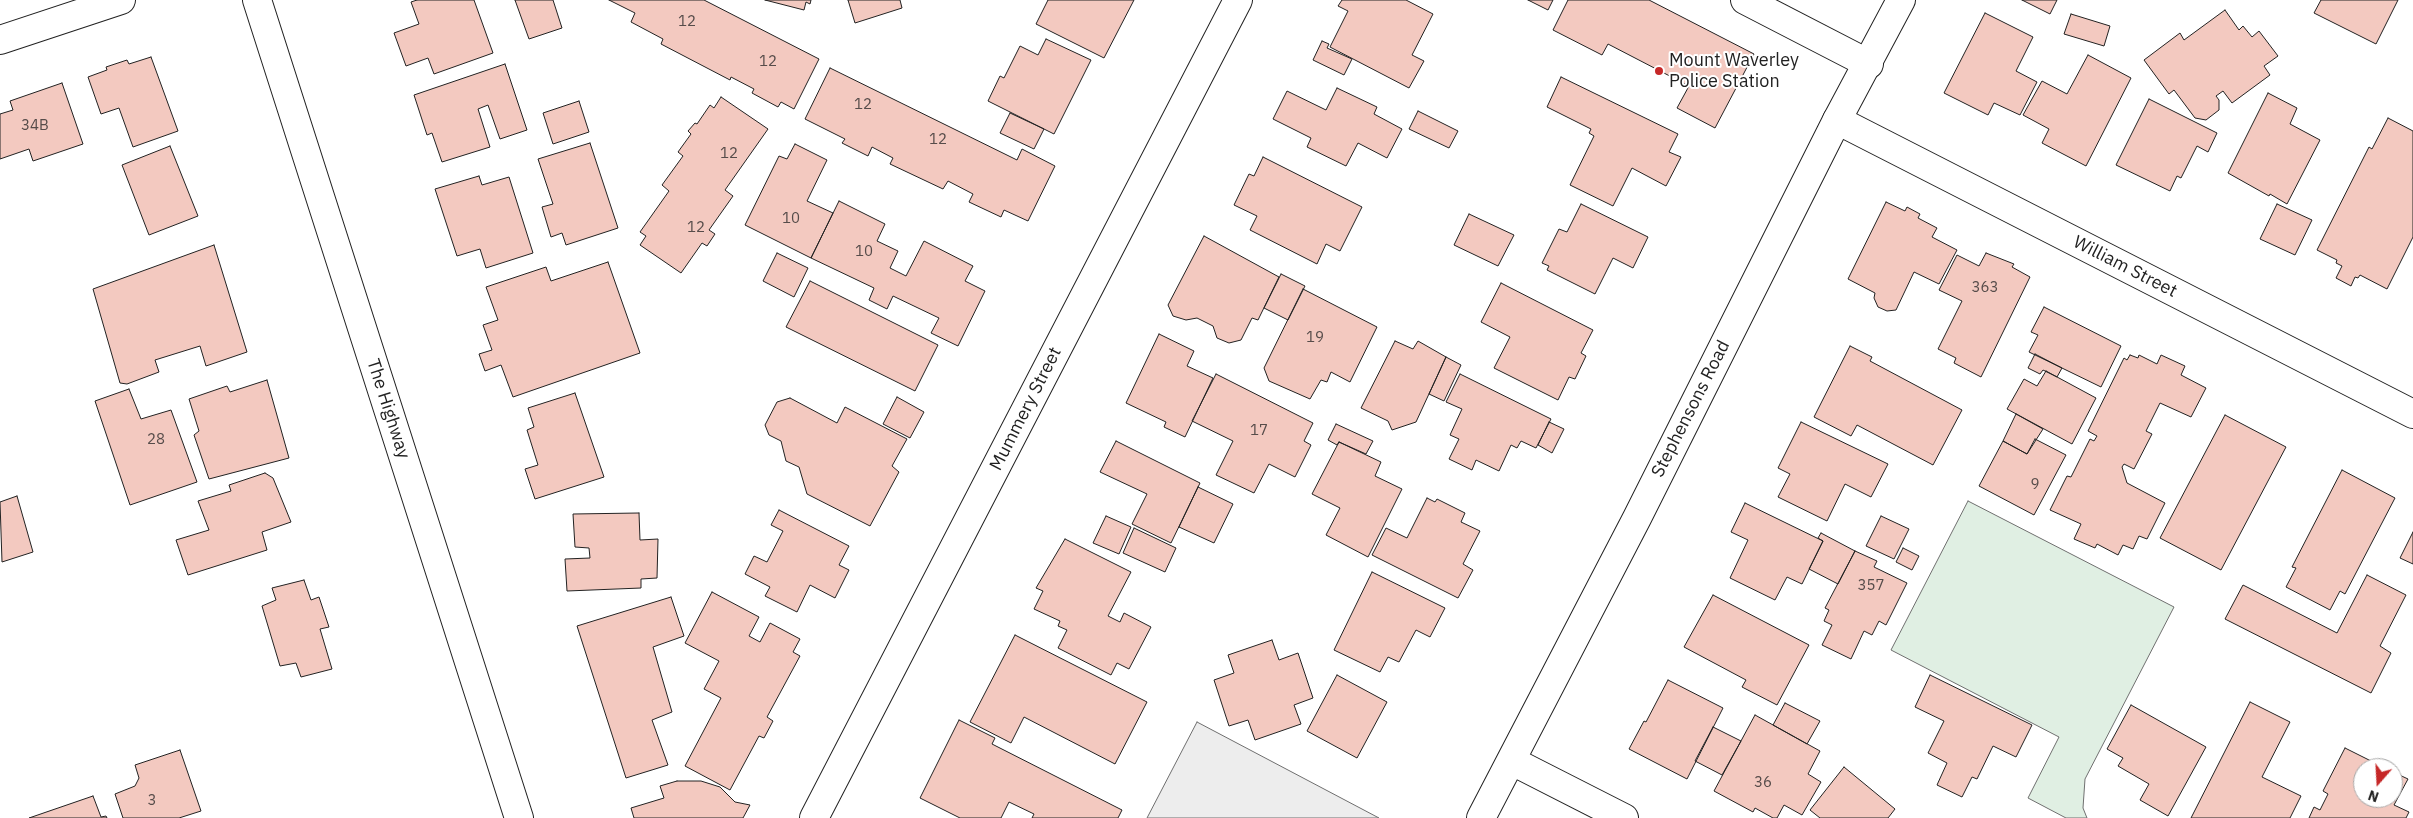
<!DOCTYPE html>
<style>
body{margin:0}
#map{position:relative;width:2413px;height:818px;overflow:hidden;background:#fff;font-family:"IBM Plex Sans",sans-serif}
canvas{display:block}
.north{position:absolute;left:2353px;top:758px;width:50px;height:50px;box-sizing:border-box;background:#fff;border:1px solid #a7a7a7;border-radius:50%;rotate:199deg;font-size:14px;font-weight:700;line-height:20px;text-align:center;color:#222}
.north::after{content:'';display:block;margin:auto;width:18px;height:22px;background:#c62828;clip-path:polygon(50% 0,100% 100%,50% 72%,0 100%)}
</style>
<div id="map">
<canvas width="2413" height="818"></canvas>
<div class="north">N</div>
</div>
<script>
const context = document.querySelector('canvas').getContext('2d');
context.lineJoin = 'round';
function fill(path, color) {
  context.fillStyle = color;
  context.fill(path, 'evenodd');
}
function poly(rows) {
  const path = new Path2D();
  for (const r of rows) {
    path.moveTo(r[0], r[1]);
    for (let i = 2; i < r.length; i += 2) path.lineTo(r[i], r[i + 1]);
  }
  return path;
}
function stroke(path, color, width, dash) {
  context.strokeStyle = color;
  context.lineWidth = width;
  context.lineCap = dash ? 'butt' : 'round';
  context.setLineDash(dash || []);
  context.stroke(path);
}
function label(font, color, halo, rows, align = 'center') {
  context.font = font + ' "IBM Plex Sans",sans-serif';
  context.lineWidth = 4;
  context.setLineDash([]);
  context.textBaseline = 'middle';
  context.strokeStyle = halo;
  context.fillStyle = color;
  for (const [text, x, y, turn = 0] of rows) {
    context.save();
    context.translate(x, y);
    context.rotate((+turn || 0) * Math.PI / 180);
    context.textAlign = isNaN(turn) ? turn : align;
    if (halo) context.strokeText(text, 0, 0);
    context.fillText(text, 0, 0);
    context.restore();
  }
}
const green = poly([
 [1968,501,2174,607,2085,779,2083,808,2087,818,2066,818,2028,798,2059,737,1891,650,1968,501]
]);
fill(green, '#e0efe3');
stroke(green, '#6f6f6f', 1);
const parking = poly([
 [1197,722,1379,818,1147,818,1197,722]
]);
fill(parking, '#ededed');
stroke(parking, '#6f6f6f', 1);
const building = poly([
 [417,0,474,0,493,53,434,74,428,58,406,66,394,33,419,24,411,2,417,0],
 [515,0,553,0,562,28,529,39,515,0],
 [609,0,704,0,819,59,794,109,781,102,778,107,752,93,754,89,731,77,730,80,661,44,663,39,631,22,635,13,609,0],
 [765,0,811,0,810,4,806,2,804,10,765,0],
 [848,0,900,0,902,8,855,23,848,0],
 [1048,0,1134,0,1104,58,1036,24,1048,0],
 [1342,0,1406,0,1433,14,1412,55,1424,61,1409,88,1330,47,1348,11,1338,6,1342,0],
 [1528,0,1553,0,1548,10,1528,0],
 [1568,0,1649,0,1754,54,1715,128,1677,108,1689,86,1608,44,1602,55,1553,30,1568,0],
 [2022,0,2057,0,2050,14,2022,0],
 [2321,0,2398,0,2376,44,2314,13,2321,0],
 [2225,10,2239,30,2243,26,2252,37,2259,31,2278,56,2264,66,2270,75,2232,103,2223,91,2216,96,2219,100,2219,110,2206,120,2195,118,2174,90,2169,94,2144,60,2180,33,2184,40,2225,10],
 [1985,13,2033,37,2016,71,2037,82,2020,115,1994,103,1988,115,1944,93,1985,13],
 [2071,14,2110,26,2104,46,2064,34,2071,14],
 [1046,39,1091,60,1054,134,988,101,1000,76,1004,78,1020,46,1038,55,1046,39],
 [1322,41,1329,44,1327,48,1352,59,1344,75,1313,60,1322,41],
 [2088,55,2131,78,2086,166,2042,143,2049,129,2023,115,2042,81,2067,94,2088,55],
 [151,57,178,131,133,147,119,108,101,114,88,77,107,70,106,67,127,60,129,64,151,57],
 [505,64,527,130,500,139,488,105,478,109,490,147,442,162,432,133,427,135,414,95,505,64],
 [830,68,1017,160,1022,149,1055,166,1028,221,1004,210,1001,217,969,202,973,194,948,181,943,189,890,164,893,158,872,147,868,156,842,143,845,139,805,119,830,68],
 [1561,77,1678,134,1669,152,1681,157,1666,186,1632,168,1613,206,1570,185,1594,136,1589,133,1591,129,1547,107,1561,77],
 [62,83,83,144,33,161,29,149,0,159,0,114,13,110,10,101,62,83],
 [1337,88,1377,107,1374,114,1402,129,1387,158,1358,143,1346,166,1307,147,1311,138,1273,119,1287,91,1326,110,1337,88],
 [2268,93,2297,108,2290,124,2320,140,2287,204,2270,194,2269,196,2228,173,2268,93],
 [721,97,768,129,725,190,733,196,709,230,715,234,707,246,702,243,681,273,640,245,646,236,640,232,669,191,662,185,683,156,678,152,691,134,688,131,695,123,697,124,710,105,714,108,721,97],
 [2149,99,2217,133,2208,152,2197,146,2181,178,2177,176,2170,191,2116,165,2149,99],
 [579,101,589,132,553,144,543,113,579,101],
 [1418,111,1458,131,1449,148,1409,129,1418,111],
 [1010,113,1044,129,1034,149,1000,133,1010,113],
 [2388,118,2413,131,2413,237,2387,289,2360,275,2358,278,2355,277,2351,286,2336,278,2342,266,2336,263,2337,260,2317,250,2369,147,2372,149,2388,118],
 [590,143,618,228,566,245,562,233,551,237,542,207,553,204,538,159,590,143],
 [795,144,827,160,807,201,833,213,811,258,745,225,779,156,787,159,795,144],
 [170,146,198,216,149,235,122,165,170,146],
 [1263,157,1362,207,1340,251,1326,244,1317,264,1250,230,1257,216,1234,205,1249,174,1254,176,1263,157],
 [479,176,482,185,509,177,533,253,486,268,480,249,457,256,435,189,479,176],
 [839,201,885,224,877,241,898,251,890,268,906,276,924,241,973,266,965,281,985,291,958,346,931,333,939,318,893,296,887,309,869,300,874,288,811,258,839,201],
 [1886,202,1905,211,1907,207,1920,214,1918,218,1937,228,1932,237,1957,250,1939,284,1914,272,1896,310,1887,311,1878,307,1874,298,1875,293,1848,279,1886,202],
 [1581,204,1648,237,1633,268,1613,258,1595,294,1547,270,1549,266,1542,263,1559,229,1567,232,1581,204],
 [2277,204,2312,220,2295,255,2260,239,2277,204],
 [1469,214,1514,235,1498,266,1454,245,1469,214],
 [1204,236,1279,277,1258,320,1252,318,1241,340,1229,343,1217,338,1213,326,1197,318,1186,320,1173,316,1168,305,1204,236],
 [214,245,247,352,206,366,200,346,155,360,159,372,127,384,120,383,93,289,214,245],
 [777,253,808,268,794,297,763,281,777,253],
 [1986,253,2014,264,2012,267,2030,277,1981,377,1954,363,1956,358,1938,349,1962,301,1939,290,1957,255,1979,266,1986,253],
 [608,262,640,353,513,397,501,365,485,371,479,354,492,350,483,325,498,320,486,287,546,267,551,281,608,262],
 [1281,274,1305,286,1288,320,1264,308,1281,274],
 [810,281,938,345,915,391,786,327,810,281],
 [1501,283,1593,330,1581,353,1586,356,1575,379,1569,377,1558,400,1494,368,1510,337,1481,322,1501,283],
 [1303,289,1377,327,1350,382,1331,372,1327,382,1321,380,1310,399,1269,381,1264,368,1303,289],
 [2044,307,2121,346,2101,387,2029,352,2038,335,2031,332,2044,307],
 [1159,334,1194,351,1187,366,1213,378,1185,437,1164,427,1166,422,1126,403,1159,334],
 [1395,341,1413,349,1418,341,1446,357,1416,422,1392,430,1388,421,1361,408,1395,341],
 [1850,346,1872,357,1870,361,1962,410,1933,465,1857,425,1851,436,1814,417,1850,346],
 [2035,354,2062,368,2057,377,2043,370,2040,374,2028,368,2035,354],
 [2130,355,2138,358,2139,355,2157,364,2161,355,2185,366,2181,375,2206,388,2191,417,2160,403,2146,431,2152,434,2134,469,2124,464,2122,467,2127,483,2165,503,2147,539,2139,536,2133,549,2123,545,2118,555,2097,544,2095,548,2074,539,2081,524,2050,510,2067,476,2071,477,2090,439,2094,441,2097,436,2088,431,2124,358,2127,360,2130,355],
 [1446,357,1461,365,1444,401,1429,394,1446,357],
 [2046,371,2096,398,2072,444,2007,409,2024,379,2037,386,2046,371],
 [1216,374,1313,423,1304,441,1311,445,1295,477,1269,464,1254,493,1216,475,1233,441,1192,421,1216,374],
 [1460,374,1551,419,1536,448,1521,441,1517,448,1511,445,1499,471,1476,460,1472,470,1449,459,1459,439,1450,435,1462,409,1446,402,1460,374],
 [267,380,289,458,209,479,194,435,199,431,189,399,227,386,230,392,267,380],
 [129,389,141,419,171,410,197,482,130,505,95,401,129,389],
 [575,393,604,477,535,499,525,469,538,465,527,430,534,427,528,408,575,393],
 [897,397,924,412,910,438,883,424,897,397],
 [790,398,837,423,845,407,907,439,892,466,899,472,870,526,807,494,799,467,786,461,781,441,769,435,765,425,777,402,790,398],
 [2016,414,2043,429,2027,454,2003,441,2016,414],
 [2225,415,2286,447,2221,570,2160,538,2225,415],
 [1549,422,1564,429,1552,453,1538,445,1549,422],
 [1801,422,1888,464,1871,497,1845,484,1827,521,1778,497,1790,474,1778,468,1801,422],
 [1336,424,1373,441,1366,454,1339,442,1337,445,1328,440,1336,424],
 [2035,439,2066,455,2034,515,1979,486,2003,441,2027,454,2035,439],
 [1116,441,1200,483,1171,543,1132,524,1147,494,1100,472,1116,441],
 [1339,442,1381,462,1375,476,1402,489,1368,557,1326,535,1340,508,1312,494,1339,442],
 [2342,470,2395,498,2345,594,2340,591,2330,610,2286,587,2296,568,2292,567,2342,470],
 [265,473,273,478,291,522,262,532,267,550,188,575,176,540,209,530,198,501,231,491,229,485,265,473],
 [1198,487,1233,504,1214,543,1179,527,1198,487],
 [17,496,33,552,2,562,0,502,17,496],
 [1427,498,1435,502,1437,499,1465,513,1461,522,1480,531,1463,564,1473,570,1458,598,1372,555,1386,528,1407,538,1427,498],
 [1745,503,1823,541,1802,584,1787,577,1775,600,1730,578,1748,540,1731,532,1745,503],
 [779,510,849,546,839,565,849,570,835,598,810,585,797,612,765,596,770,587,745,574,754,556,767,562,783,531,771,525,779,510],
 [639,513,640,540,658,539,657,578,641,579,641,588,567,591,565,559,590,558,589,548,575,547,573,514,639,513],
 [1106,516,1131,527,1119,554,1093,543,1106,516],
 [1881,516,1909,529,1894,559,1866,546,1881,516],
 [1134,528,1176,548,1165,572,1123,553,1134,528],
 [2413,532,2413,564,2400,558,2413,532],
 [1821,533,1855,551,1838,584,1809,569,1823,541,1818,538,1821,533],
 [1065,539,1131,572,1108,616,1120,622,1124,613,1151,627,1129,669,1117,663,1111,675,1058,648,1067,630,1058,626,1060,621,1034,609,1043,591,1036,588,1065,539],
 [1903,548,1919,556,1912,570,1896,562,1903,548],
 [1855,551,1877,561,1874,567,1907,583,1886,625,1879,621,1872,635,1864,631,1851,659,1822,645,1832,625,1824,621,1829,610,1825,608,1855,551],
 [1372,572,1445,608,1430,637,1416,630,1399,662,1388,657,1380,672,1334,650,1372,572],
 [2367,575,2406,595,2380,646,2391,653,2371,693,2225,619,2243,585,2337,633,2367,575],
 [304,580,311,600,319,597,329,627,320,629,332,669,301,677,296,663,280,666,262,606,276,600,272,588,304,580],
 [712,592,759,617,749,636,760,642,770,623,800,639,793,652,800,656,767,717,773,721,764,738,759,736,730,790,685,766,721,698,704,689,719,661,685,643,712,592],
 [1713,595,1809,645,1777,705,1742,687,1746,680,1684,647,1713,595],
 [671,597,684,636,653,647,672,712,652,720,668,765,626,778,577,626,671,597],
 [1015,635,1147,702,1115,764,1024,717,1011,743,970,722,1015,635],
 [1272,640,1279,660,1298,653,1313,698,1294,705,1301,724,1255,740,1248,720,1229,726,1214,680,1234,673,1228,655,1272,640],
 [1337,675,1387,702,1357,758,1307,731,1337,675],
 [1930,675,2032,725,2016,757,1993,746,1977,779,1972,777,1962,797,1937,785,1947,763,1928,753,1944,721,1915,707,1930,675],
 [1668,680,1723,708,1687,779,1629,749,1644,721,1646,722,1668,680],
 [2250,702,2290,722,2262,777,2301,796,2290,818,2191,818,2250,702],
 [1785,703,1820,721,1807,744,1773,725,1785,703],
 [2131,705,2206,747,2168,816,2140,800,2149,784,2118,766,2123,758,2107,749,2131,705],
 [1755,715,1820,751,1808,774,1821,782,1802,815,1784,805,1777,818,1773,818,1755,808,1753,812,1714,791,1755,715],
 [959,720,995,738,992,744,1122,810,1118,818,1032,818,1034,814,1009,802,1001,818,960,818,920,798,959,720],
 [1713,727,1741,741,1722,775,1695,761,1713,727],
 [2345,748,2385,768,2363,768,2363,798,2393,798,2393,772,2408,779,2394,805,2409,812,2406,818,2309,818,2314,807,2320,810,2328,794,2323,791,2345,748],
 [180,750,201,811,179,818,123,818,115,794,135,786,139,778,135,765,180,750],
 [1844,767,1895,809,1888,818,1820,818,1810,810,1844,767],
 [677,781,701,781,720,787,735,802,750,805,743,818,634,818,631,808,664,798,660,786,677,781],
 [93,796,101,817,106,816,107,818,29,818,93,796]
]);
fill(building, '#f3c9c0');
stroke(building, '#222', 1);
const minor = poly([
 [257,0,519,818],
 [1745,0,1869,64],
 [0,40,121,0],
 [1837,120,2413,414],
 [1512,761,1624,818],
 [814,818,1238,0]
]);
const major = poly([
 [1481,818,1637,518,1837,120,1901,0]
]);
stroke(minor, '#222', 30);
stroke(major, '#222', 30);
stroke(minor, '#fff', 28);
stroke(major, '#fff', 28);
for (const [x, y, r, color] of [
 [1659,71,5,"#c62828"]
]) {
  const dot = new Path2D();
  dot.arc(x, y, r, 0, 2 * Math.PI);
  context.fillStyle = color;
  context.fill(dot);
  stroke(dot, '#fff', 2);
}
label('15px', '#564c4a', null, [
 ["12",687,22],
 ["12",768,62],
 ["12",863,105],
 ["34B",35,126],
 ["12",938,140],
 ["12",729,154],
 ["10",791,219],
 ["12",696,228],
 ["10",864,252],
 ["363",1985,288],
 ["19",1315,338],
 ["17",1259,431],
 ["28",156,440],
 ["9",2035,485],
 ["357",1871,586],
 ["36",1763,783],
 ["3",152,801]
]);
label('18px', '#222', '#fff', [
 ["Mount Waverley",1669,61],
 ["Police Station",1669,82]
], 'left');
label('18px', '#222', '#fff', [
 ["William Street",2125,267,27],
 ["The Highway",388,409,72],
 ["Mummery Street",1026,409,-63],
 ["Stephensons Road",1691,409,-63]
]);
</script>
